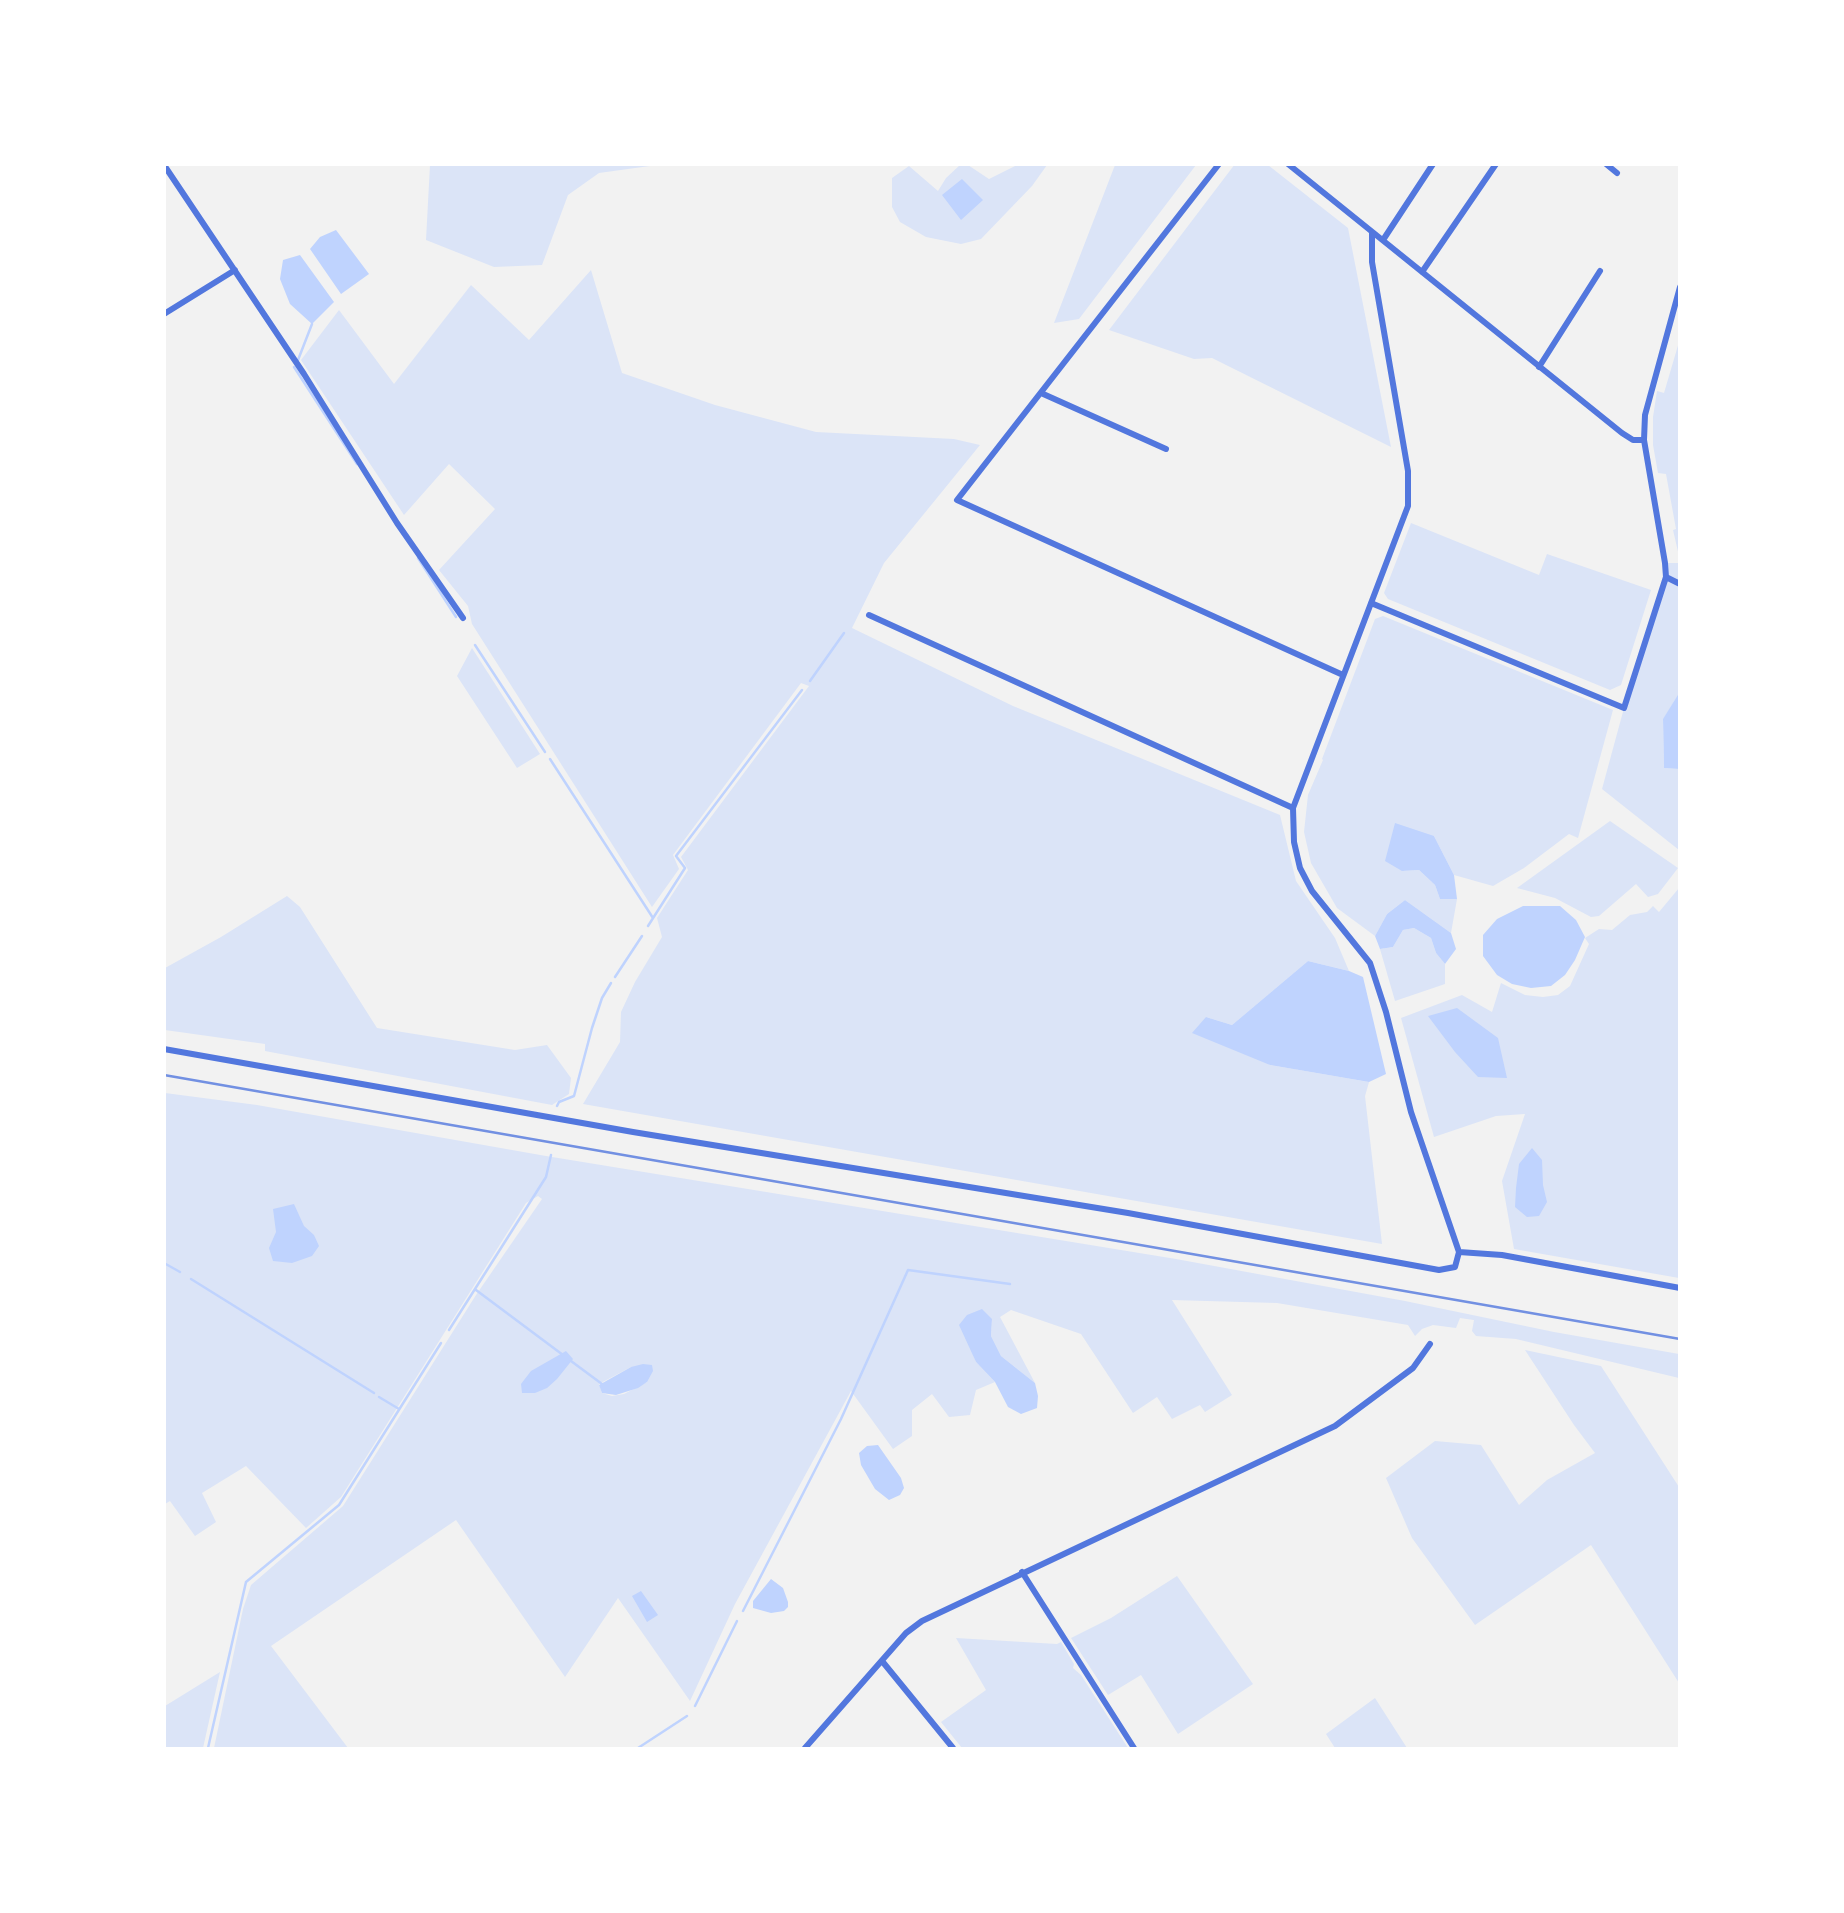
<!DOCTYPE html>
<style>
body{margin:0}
#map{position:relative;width:1844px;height:1913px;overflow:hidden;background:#f2f2f2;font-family:Lato,sans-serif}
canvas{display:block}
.frame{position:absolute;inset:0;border:166px solid #fff;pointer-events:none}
</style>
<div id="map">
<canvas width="1844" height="1913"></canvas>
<div class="frame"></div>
</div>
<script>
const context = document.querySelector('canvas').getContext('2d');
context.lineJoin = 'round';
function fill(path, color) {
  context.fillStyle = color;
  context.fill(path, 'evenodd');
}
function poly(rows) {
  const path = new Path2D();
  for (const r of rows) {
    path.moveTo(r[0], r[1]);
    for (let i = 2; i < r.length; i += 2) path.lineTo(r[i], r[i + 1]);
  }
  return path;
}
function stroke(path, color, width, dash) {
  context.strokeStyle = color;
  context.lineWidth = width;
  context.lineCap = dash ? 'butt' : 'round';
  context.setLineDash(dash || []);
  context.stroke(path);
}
fill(poly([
 [1235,164,1268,165,1348,228,1391,447,1212,358,1194,359,1109,330],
 [430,165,430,164,657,165,599,173,568,195,542,265,494,267,426,240],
 [960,165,968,165,989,179,1017,165,1047,165,1032,186,981,239,961,244,926,237,900,222,892,207,892,178,909,166,938,191,946,178],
 [1115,165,1196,165,1079,319,1054,323],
 [591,270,622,373,715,405,816,432,954,439,980,445,884,563,852,628,1013,706,1280,815,1296,881,1335,938,1349,971,1308,961,1232,1025,1206,1017,1270,1065,1369,1082,1365,1096,1382,1244,583,1104,620,1042,621,1012,635,982,662,937,657,918,688,870,681,857,809,686,801,683,673,855,679,869,652,907,472,624,468,606,439,570,495,509,449,464,404,515,301,360,339,310,394,384,471,285,529,340],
 [1679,342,1679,556,1673,530,1676,529,1666,474,1658,473,1653,445,1653,417,1657,391,1664,393],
 [1411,523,1539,575,1547,554,1651,590,1621,685,1610,690,1388,599,1384,593],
 [1665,563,1679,563,1679,693,1663,720,1664,768,1679,769,1679,850,1602,789,1624,708,1666,577],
 [1383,616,1613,710,1578,838,1569,834,1524,868,1493,886,1454,875,1434,836,1402,871,1419,870,1435,885,1440,899,1457,899,1451,933,1405,900,1387,914,1375,936,1337,908,1311,863,1304,832,1308,795,1323,760,1322,759,1375,619],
 [472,648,540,754,517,768,457,676],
 [1610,821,1678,868,1658,894,1648,897,1636,884,1599,916,1591,917,1555,898,1517,888],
 [1679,888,1679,1278,1514,1249,1502,1181,1525,1114,1496,1116,1434,1137,1401,1018,1462,995,1492,1012,1501,983,1525,995,1543,997,1558,995,1570,986,1589,944,1585,938,1599,929,1612,930,1630,915,1647,912,1653,906,1659,912],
 [287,896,300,907,377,1028,515,1050,547,1045,571,1078,569,1094,552,1105,265,1051,265,1044,165,1030,165,968,221,937],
 [1414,928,1431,938,1436,953,1445,964,1445,984,1395,1001,1380,949,1393,947,1403,930],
 [165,1093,257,1105,546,1156,1176,1259,1405,1301,1554,1332,1679,1354,1679,1378,1516,1339,1476,1336,1472,1331,1474,1320,1460,1318,1456,1328,1433,1325,1422,1329,1415,1336,1408,1325,1277,1303,1172,1300,1232,1395,1205,1412,1200,1405,1172,1419,1157,1397,1133,1413,1081,1334,1011,1310,1000,1317,1035,1383,1001,1356,991,1336,992,1319,969,1344,976,1362,995,1382,976,1390,970,1415,949,1417,932,1394,912,1410,912,1436,893,1449,851,1391,735,1604,690,1701,618,1598,565,1677,456,1520,271,1646,348,1748,214,1748,243,1609,251,1585,343,1506,476,1295,542,1199,538,1196,526,1203,341,1497,306,1528,246,1466,202,1493,216,1522,195,1536,170,1501,165,1504],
 [631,1367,647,1382,624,1394,612,1396,602,1393,599,1384],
 [1525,1350,1601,1366,1679,1487,1679,1683,1591,1545,1475,1625,1412,1538,1386,1478,1435,1441,1481,1445,1519,1505,1547,1480,1595,1453,1574,1425],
 [1177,1576,1253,1684,1178,1734,1141,1675,1108,1695,1071,1638,1111,1618],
 [956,1638,1057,1644,1061,1642,1074,1664,1073,1668,1081,1675,1128,1748,962,1748,941,1722,986,1690],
 [220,1672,203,1748,165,1748,165,1706],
 [1375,1698,1407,1748,1335,1748,1326,1734]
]), '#dbe4f7');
fill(poly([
 [962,179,983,200,961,220,942,195],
 [336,230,369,274,341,294,310,249,320,237],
 [300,255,334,302,312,324,290,304,280,279,283,260],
 [1679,693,1679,769,1664,768,1663,719],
 [1395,823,1434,836,1454,875,1457,899,1440,899,1435,885,1419,870,1402,871,1385,861],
 [1405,900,1451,933,1456,949,1445,964,1436,953,1431,938,1414,928,1403,930,1393,947,1380,949,1375,936,1387,914],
 [1523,906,1560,906,1576,920,1585,937,1575,960,1565,975,1551,986,1531,988,1512,984,1497,975,1483,956,1483,935,1497,919],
 [1308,961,1349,971,1363,977,1386,1074,1369,1082,1270,1065,1192,1033,1206,1017,1232,1025],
 [1457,1008,1498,1038,1507,1078,1478,1077,1455,1052,1428,1016],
 [1532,1148,1542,1160,1543,1185,1547,1202,1539,1216,1527,1217,1515,1207,1516,1188,1519,1164],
 [294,1204,304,1226,314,1235,319,1246,312,1256,292,1263,273,1261,269,1248,276,1232,273,1209],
 [982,1309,992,1319,991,1336,1001,1356,1035,1383,1038,1396,1037,1408,1021,1414,1008,1407,995,1382,976,1362,959,1325,967,1315],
 [566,1351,573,1359,557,1379,547,1388,535,1393,522,1393,521,1384,531,1371],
 [643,1364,652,1365,653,1371,647,1382,638,1388,616,1395,602,1393,599,1385,631,1367],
 [878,1445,901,1478,904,1488,900,1495,889,1500,875,1489,861,1465,859,1453,867,1446],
 [771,1579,783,1588,788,1602,788,1607,784,1611,771,1613,753,1608,753,1601],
 [641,1591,658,1615,647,1622,632,1596]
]), '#bfd3fe');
stroke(poly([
 [298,360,312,324],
 [294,367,357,464],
 [418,558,456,617],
 [475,645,545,752],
 [810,681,844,633],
 [550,759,653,918],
 [648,926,685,868,676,856,802,690],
 [615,977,642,936],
 [557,1106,559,1102,574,1096,592,1028,602,998,611,983],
 [164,1263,180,1272],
 [191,1279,374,1393],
 [476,1290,563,1355],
 [449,1330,546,1177,551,1155],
 [571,1361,602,1384],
 [379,1397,399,1409],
 [743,1611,841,1419,908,1270,1010,1284],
 [695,1706,737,1621],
 [208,1748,246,1582,339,1505,441,1343],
 [638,1748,687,1716]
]), '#bfd3fe', 2.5);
stroke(poly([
 [1219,164,957,500,1343,675],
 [1288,164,1622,433,1633,440,1644,440],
 [1606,164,1617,173],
 [164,165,304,374,397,523,463,618],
 [1383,240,1433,164],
 [1422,272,1496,164],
 [164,314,235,270],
 [1539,367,1600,271],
 [1041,393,1166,449],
 [1666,577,1680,584],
 [1371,603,1624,708,1666,577,1665,563,1644,440,1645,415,1680,287],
 [869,615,1293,808],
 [164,1049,633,1132,1128,1213,1439,1270,1455,1267,1459,1252,1411,1112,1386,1012,1370,963,1312,891,1300,868,1294,842,1293,808,1408,506,1408,471,1372,262,1372,232],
 [1459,1252,1502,1255,1680,1288],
 [1022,1572,1134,1748],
 [882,1661,953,1748],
 [805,1748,906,1633,922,1621,1335,1426,1413,1368,1430,1344]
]), '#5277de', 6);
stroke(poly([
 [164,1075,1680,1339]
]), '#7290e2', 2.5);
</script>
